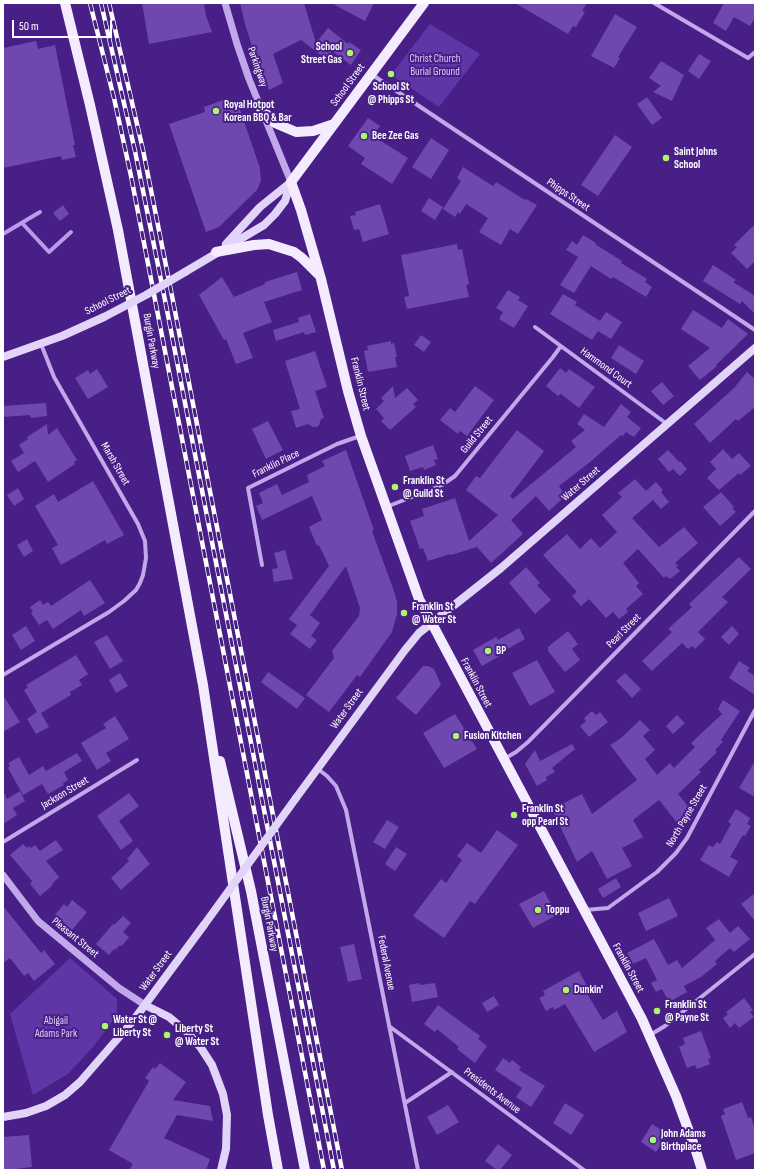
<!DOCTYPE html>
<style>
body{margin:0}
#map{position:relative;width:758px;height:1173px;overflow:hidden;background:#471f86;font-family:"Sofia Sans Condensed",sans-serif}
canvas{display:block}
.frame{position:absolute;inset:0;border:4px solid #fff;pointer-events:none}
.scale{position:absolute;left:12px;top:20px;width:100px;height:18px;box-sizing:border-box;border:2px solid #fff;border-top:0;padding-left:5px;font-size:12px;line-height:14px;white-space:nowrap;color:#fff;-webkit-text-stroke:3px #471f86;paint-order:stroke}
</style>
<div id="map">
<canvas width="758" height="1173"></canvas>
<div class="frame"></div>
<div class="scale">50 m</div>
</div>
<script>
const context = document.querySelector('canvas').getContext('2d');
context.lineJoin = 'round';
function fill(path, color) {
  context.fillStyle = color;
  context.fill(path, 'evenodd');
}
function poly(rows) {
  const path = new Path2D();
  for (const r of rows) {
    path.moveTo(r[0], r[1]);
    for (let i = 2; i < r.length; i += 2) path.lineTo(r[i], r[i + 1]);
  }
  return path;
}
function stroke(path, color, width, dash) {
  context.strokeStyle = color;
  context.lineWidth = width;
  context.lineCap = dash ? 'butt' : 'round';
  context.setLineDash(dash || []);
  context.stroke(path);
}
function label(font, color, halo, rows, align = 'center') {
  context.font = font + ' "Sofia Sans Condensed",sans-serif';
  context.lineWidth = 4;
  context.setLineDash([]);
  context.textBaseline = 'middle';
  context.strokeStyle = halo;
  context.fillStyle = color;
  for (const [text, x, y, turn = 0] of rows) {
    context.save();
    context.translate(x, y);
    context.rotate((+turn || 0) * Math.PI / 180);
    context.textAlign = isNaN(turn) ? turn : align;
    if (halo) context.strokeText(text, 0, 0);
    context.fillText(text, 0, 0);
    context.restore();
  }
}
fill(poly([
 [430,24,480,54,439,107,391,75],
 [70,958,117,999,117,1015,93,1047,68,1074,33,1095,10,1014]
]), '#5f36a6');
stroke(poly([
 [22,223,49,252,71,232],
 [3,234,40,212]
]), '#b89cec', 4);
fill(poly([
 [142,3,204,3,206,16,212,32,149,44],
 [240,3,304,3,316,43,328,28,348,44,349,42,361,50,351,65,332,51,326,59,301,40,273,54,283,83,269,90,257,62,245,24],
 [331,3,374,3,365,21],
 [515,3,587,3,582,11,585,12,576,27,573,26,568,34],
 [724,3,755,3,755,18,750,26,734,17,726,31,713,23],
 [615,14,637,27,618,57,620,58,614,68,591,56],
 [36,41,38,49,55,45,75,145,73,145,76,157,62,160,61,156,3,168,3,48],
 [699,54,711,61,699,79,688,71],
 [661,61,684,75,672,101,653,92,661,86,649,78],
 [647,97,662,118,652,125,637,104],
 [226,99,228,104,237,101,260,168,261,181,257,190,219,227,206,232,169,124,205,112,204,107],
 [368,118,380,126,373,136,408,158,392,184,361,164,365,158,348,146],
 [615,135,632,147,598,196,581,185],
 [431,138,449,150,431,179,412,167],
 [463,167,493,186,496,182,525,200,526,199,537,205,518,234,510,229,501,245,479,232,488,218,466,204,460,214,458,212,455,217,443,209,461,181,457,178],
 [429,198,443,207,435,220,421,211],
 [380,204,389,234,363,242,359,229,354,230,350,216,356,215,355,212],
 [63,205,69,214,60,221,53,213],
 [755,224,755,261,747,269,731,253,737,247,734,245],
 [583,235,596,243,595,244,622,261,621,263,647,279,645,282,652,287,646,297,613,277,611,279,591,266,574,293,560,285,578,257,566,250,572,241,577,245],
 [457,244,458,250,462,249,469,284,466,285,469,297,407,309,404,297,409,296,401,255],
 [713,265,736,280,733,282,755,296,755,314,742,301,740,304,703,281],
 [297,272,302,290,264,302,272,322,243,333,253,358,236,364,226,339,224,340,199,295,222,277,234,297,265,284,265,282],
 [508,290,520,297,518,300,528,306,514,328,499,319,503,312,496,308],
 [563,294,577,302,575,305,600,321,606,312,622,322,611,339,598,331,592,340,550,314],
 [693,310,722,328,728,319,748,334,716,365,717,366,700,380,688,366,710,348,681,329],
 [310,314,316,332,305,335,304,332,276,341,273,330,299,322,298,318],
 [421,335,431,342,424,352,414,345],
 [391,341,391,344,394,343,397,357,395,357,397,367,368,372,364,351,368,350,367,346],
 [619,345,644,361,636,374,611,358],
 [315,351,327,387,315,391,324,418,321,419,319,425,317,427,313,427,308,424,296,428,291,411,300,409,285,361],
 [560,368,566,373,569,369,595,387,579,408,561,394,558,396,546,386],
 [97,369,108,387,88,399,75,378,88,370,90,374],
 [747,372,755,379,755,407,738,421,736,419,710,443,694,424,734,388],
 [662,382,674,396,663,405,651,391],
 [393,386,395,398,407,388,418,400,413,404,416,407,390,430,381,421,384,418,376,409,384,401,381,398],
 [475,386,494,400,467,436,460,431,458,434,440,420,450,408,455,412],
 [46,403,47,416,31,418,30,415,3,417,3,406],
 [621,404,631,412,627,417,641,428,634,437,626,432,623,436,621,435,590,462,559,486,563,492,561,500,549,511,536,496,511,520,523,534,491,563,477,547,451,555,450,554,428,561,423,548,420,549,410,521,424,516,422,509,455,498,469,541,498,515,466,490,476,476,480,478,517,430,544,451,510,496,513,499,576,447,571,441,585,430,577,424,584,414,604,427],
 [268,421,283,450,266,459,252,429],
 [47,424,48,435,57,428,77,460,74,462,75,464,48,482,35,461,18,472,11,461,24,453,19,445,28,439,27,437],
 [433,445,438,459,434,460,436,465,424,470,423,467,410,471,405,456],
 [723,449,732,459,739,453,751,466,740,475,739,473,719,490,707,478,716,469,710,462],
 [346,450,374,530,372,531,394,591,397,602,397,614,392,632,360,677,357,675,329,712,306,695,334,658,332,651,359,616,360,608,346,566,310,615,320,623,311,636,317,640,310,649,290,634,297,625,289,619,329,566,319,545,317,546,309,527,322,520,312,496,262,520,256,506,263,503,259,493,277,484,282,495,309,482,307,475,325,466,322,461],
 [668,450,679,462,680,461,687,469,680,476,673,469,669,472,658,459],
 [635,479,646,491,656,482,663,490,661,492,669,502,661,509,653,500,632,518,659,547,684,527,698,543,675,563,678,565,676,567,680,571,670,579,666,576,664,578,638,549,623,563,639,583,636,586,643,594,626,609,628,612,619,619,613,612,606,618,589,599,581,606,572,596,577,592,543,555,567,534,580,549,591,538,600,548,617,532,602,515,622,497,618,493],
 [93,481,124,535,107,544,105,540,61,565,52,548,58,545,35,506,54,494,58,502],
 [18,488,24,499,14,506,7,495],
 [721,492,734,507,732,508,736,512,720,526,703,507],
 [27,539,33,551,24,557,17,545],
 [285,550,293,579,274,582,272,569,278,568,274,553],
 [739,557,751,569,722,597,728,602,698,632,705,639,695,649,692,646,688,649,682,643,652,671,642,661,672,632,668,629,692,607,689,604],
 [526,567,540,583,537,585,551,600,535,614,509,583],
 [90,580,105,603,84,616,81,610,53,629,47,620,39,625,31,613,33,612,30,607,40,600,43,605,48,602,51,606],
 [26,626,35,641,21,650,12,635],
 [732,626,739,634,729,645,721,637],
 [519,628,525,639,504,651,505,653,482,666,473,650,496,637,498,640],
 [568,631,578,644,572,649,580,660,565,672,548,651,548,647],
 [107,635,123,661,110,669,94,642],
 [76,655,88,674,79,680,82,685,70,692,71,695,41,713,49,727,36,734,27,719,37,712,24,690,28,687,26,685],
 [537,660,555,692,530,706,512,673],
 [739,661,750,668,747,671,755,676,755,695,729,678],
 [423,666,428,666,434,669,441,685,416,715,396,698],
 [268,672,305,698,297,709,261,682],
 [120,673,128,686,116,693,109,680],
 [625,673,641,689,632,698,616,681],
 [3,695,20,722,3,732],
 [723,700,740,711,721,740,723,742,715,750,717,752,699,770,701,772,678,794,692,811,678,824,659,800,633,820,643,837,622,848,632,866,607,879,592,851,577,862,552,809,582,794,592,814,637,780,610,745,621,738,640,720,650,730,643,736,655,750,645,759,657,775,670,763,674,768,695,747,691,743,722,714,718,709],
 [592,711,596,715,600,712,608,722,589,737,580,726,586,721,584,718],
 [455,714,477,749,444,768,423,733],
 [677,715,685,723,673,734,666,726],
 [115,716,129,739,106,753,111,761,97,770,81,743,106,728,103,724],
 [572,744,575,749,552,768,555,772,546,777,547,780,537,786,525,764,535,750,540,761],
 [77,753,82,761,64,772,68,780,63,783,64,785,48,794,42,784,23,795,8,768,10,766,8,763,19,757,29,775,43,766,46,771],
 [755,761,755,797,739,788],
 [3,791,7,799,20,791,25,801,13,808,17,815,3,824],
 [129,793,139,806,119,821,133,841,121,850,97,816],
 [736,809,750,818,747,824,751,826,745,836,743,835,730,857,738,861,729,877,700,860,709,845,713,847,717,842,720,844,731,824,728,822],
 [387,820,399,827,385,849,373,842],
 [497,830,518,845,475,904,470,901,444,938,413,916,441,879,446,883,462,860,457,856,467,843,481,853],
 [56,840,63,850,46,861,59,877,52,884,53,885,40,896,30,884,32,881,10,855,23,844,27,848,29,846,31,848,35,845,40,851],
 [137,847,150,864,121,890,111,878,129,861,127,859],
 [396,847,407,854,395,871,385,864],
 [616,878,621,887,603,898,598,889],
 [544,891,557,915,533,928,519,904],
 [755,893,755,921,741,904],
 [669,898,678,916,646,931,638,913],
 [72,900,87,912,72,930,55,915,64,904,67,907],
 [3,906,41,953,44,950,55,964,34,981,28,973,24,976,10,958,3,963],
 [123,916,131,923,123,932,129,937,122,946,120,945,115,950,114,949,109,955,96,944,113,924,114,925],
 [719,919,730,933,738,926,750,939,734,952,730,948,715,961,717,964,701,977,684,986,687,992,669,1002,662,989,656,992,651,983,657,980,646,958,633,964,627,953,654,939,668,965,677,960,682,968,715,940,706,928],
 [354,944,362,979,348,982,340,947],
 [579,971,589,990,586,992,603,1020,617,1011,627,1032,594,1052,565,1004,554,1010,553,1007,546,1011,539,998,545,995,543,991],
 [419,983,420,985,435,983,438,997,412,1002,409,985],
 [494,996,499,1005,487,1012,482,1003],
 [744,998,753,1010,750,1012,754,1017,739,1028,735,1023,730,1028,723,1018,728,1014,726,1012],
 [438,1005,480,1036,478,1039,487,1046,475,1063,457,1049,459,1047,437,1029,435,1032,424,1024],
 [701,1031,711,1058,708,1059,710,1064,697,1069,695,1065,687,1068,679,1047,685,1044,683,1038],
 [503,1058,510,1063,512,1060,521,1067,519,1070,545,1086,531,1107,516,1097,522,1088,495,1070],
 [160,1063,186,1082,173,1100,210,1106,213,1121,177,1115,164,1138,210,1159,206,1170,129,1170,133,1164,109,1150,149,1081,145,1078,153,1067,155,1069],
 [742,1102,748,1118,751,1117,755,1129,755,1153,736,1160,721,1116,725,1114,723,1109],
 [565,1103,584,1115,571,1135,553,1123],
 [448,1105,459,1122,437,1135,427,1117],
 [652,1124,668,1134,656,1152,641,1142],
 [29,1135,32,1167,16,1169,16,1170,3,1170,3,1137],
 [498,1144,512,1155,500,1170,497,1170,485,1161]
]), '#6e48af');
stroke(poly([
 [654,3,748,58,755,52],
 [371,74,755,330],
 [535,327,667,424],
 [386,507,435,488,442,485,455,476,553,357,561,346],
 [262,565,248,488,337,444,360,436],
 [3,675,109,612,124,601,136,590,140,583,143,575,146,558,145,541,138,524,54,377,41,344],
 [504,759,516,752,528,742,755,511],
 [318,769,327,776,336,786,346,810,418,1170],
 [3,842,137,760],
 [585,910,608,908,657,872,676,853,687,838,755,710],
 [389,1026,584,1170],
 [650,1035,665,1026,755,954],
 [405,1103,452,1072]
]), '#c1a8ea', 4);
stroke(poly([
 [225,3,237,44,249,79,291,182],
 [3,875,38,921,119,988,145,1005]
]), '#c1a8ea', 7);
stroke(poly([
 [226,244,260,207,291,182],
 [185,272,264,225,275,214,285,201,291,182],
 [3,357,62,336,104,317],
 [296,798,405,650,419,633,501,568,755,348],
 [145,1005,169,1017,188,1033,201,1048,212,1065,223,1094,227,1115,226,1149,221,1170],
 [3,1117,26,1113,46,1106,65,1095,80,1082,133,1021,204,925]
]), '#e2d4f8', 8);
stroke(poly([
 [65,3,90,105,118,230,203,685,268,1115,278,1170],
 [424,3,291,182,301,210,321,279,348,391,361,436,419,599,642,1019,676,1096,695,1148,702,1170],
 [261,109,275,123,296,132,313,131,334,124],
 [216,252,254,245,269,244,275,246,294,252,302,258,318,274],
 [220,761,251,891,305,1170]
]), '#f4ecfe', 10);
const rail = poly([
 [90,3,114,98,131,176,324,1170],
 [101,3,135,151,166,305,334,1170],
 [109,3,143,150,173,301,342,1170]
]);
stroke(rail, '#fff', 4.5);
stroke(rail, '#471f86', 3, [9]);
stroke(poly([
 [104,317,146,295,185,272],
 [204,925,296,798]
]), '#e2d4f8', 8);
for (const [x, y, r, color] of [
 [350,53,4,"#acf868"],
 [391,74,4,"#acf868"],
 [216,111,4,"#acf868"],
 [364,136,4,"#acf868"],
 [666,158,4,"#acf868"],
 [395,487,4,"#acf868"],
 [404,613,4,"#acf868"],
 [488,651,4,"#acf868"],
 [456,736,4,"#acf868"],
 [514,815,4,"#acf868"],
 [538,910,4,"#acf868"],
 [566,990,4,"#acf868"],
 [657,1011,4,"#acf868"],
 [105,1026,4,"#acf868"],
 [167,1035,4,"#acf868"],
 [653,1140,4,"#acf868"]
]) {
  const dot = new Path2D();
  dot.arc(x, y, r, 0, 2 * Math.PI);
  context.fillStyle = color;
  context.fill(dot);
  stroke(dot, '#471f86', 1.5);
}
label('bold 11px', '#fff', '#471f86', [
 ["School",342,47,"right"],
 ["Street Gas",342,60,"right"],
 ["School St",391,87,"center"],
 ["@ Phipps St",391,100,"center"],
 ["Royal Hotpot",224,105],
 ["Korean BBQ & Bar",224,118],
 ["Bee Zee Gas",372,136],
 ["Saint Johns",674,152],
 ["School",674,165],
 ["Franklin St",403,481],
 ["@ Guild St",403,494],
 ["Franklin St",412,607],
 ["@ Water St",412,620],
 ["BP",496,651],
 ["Fusion Kitchen",464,736],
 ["Franklin St",522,809],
 ["opp Pearl St",522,822],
 ["Toppu",546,910],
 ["Dunkin'",574,990],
 ["Franklin St",665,1005],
 ["@ Payne St",665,1018],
 ["Water St @",113,1020],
 ["Liberty St",113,1033],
 ["Liberty St",175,1029],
 ["@ Water St",175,1042],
 ["John Adams",661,1134],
 ["Birthplace",661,1147]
], 'left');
label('11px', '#ddcdf8', '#471f86', [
 ["Christ Church",435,59],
 ["Burial Ground",435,72],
 ["Abigail",56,1021],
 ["Adams Park",56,1034]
]);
label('11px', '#fff', '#471f86', [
 ["Parkingway",257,67,71],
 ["School Street",348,85,-54],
 ["Phipps Street",568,195,34],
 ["School Street",108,301,-27],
 ["Burgin Parkway",151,341,80],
 ["Hammond Court",606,368,36],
 ["Franklin Street",360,384,76],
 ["Guild Street",477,435,-51],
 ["Marsh Street",115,464,60],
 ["Franklin Place",276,464,-26],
 ["Water Street",581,484,-41],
 ["Pearl Street",624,631,-45],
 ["Franklin Street",476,683,62],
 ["Water Street",347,709,-54],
 ["Jackson Street",65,793,-31],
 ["North Payne Street",687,816,-60],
 ["Burgin Parkway",269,924,79],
 ["Pleasant Street",75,938,39],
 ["Federal Avenue",386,963,79],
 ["Franklin Street",628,968,61],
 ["Water Street",156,971,-54],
 ["Presidents Avenue",492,1091,37]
]);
</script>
